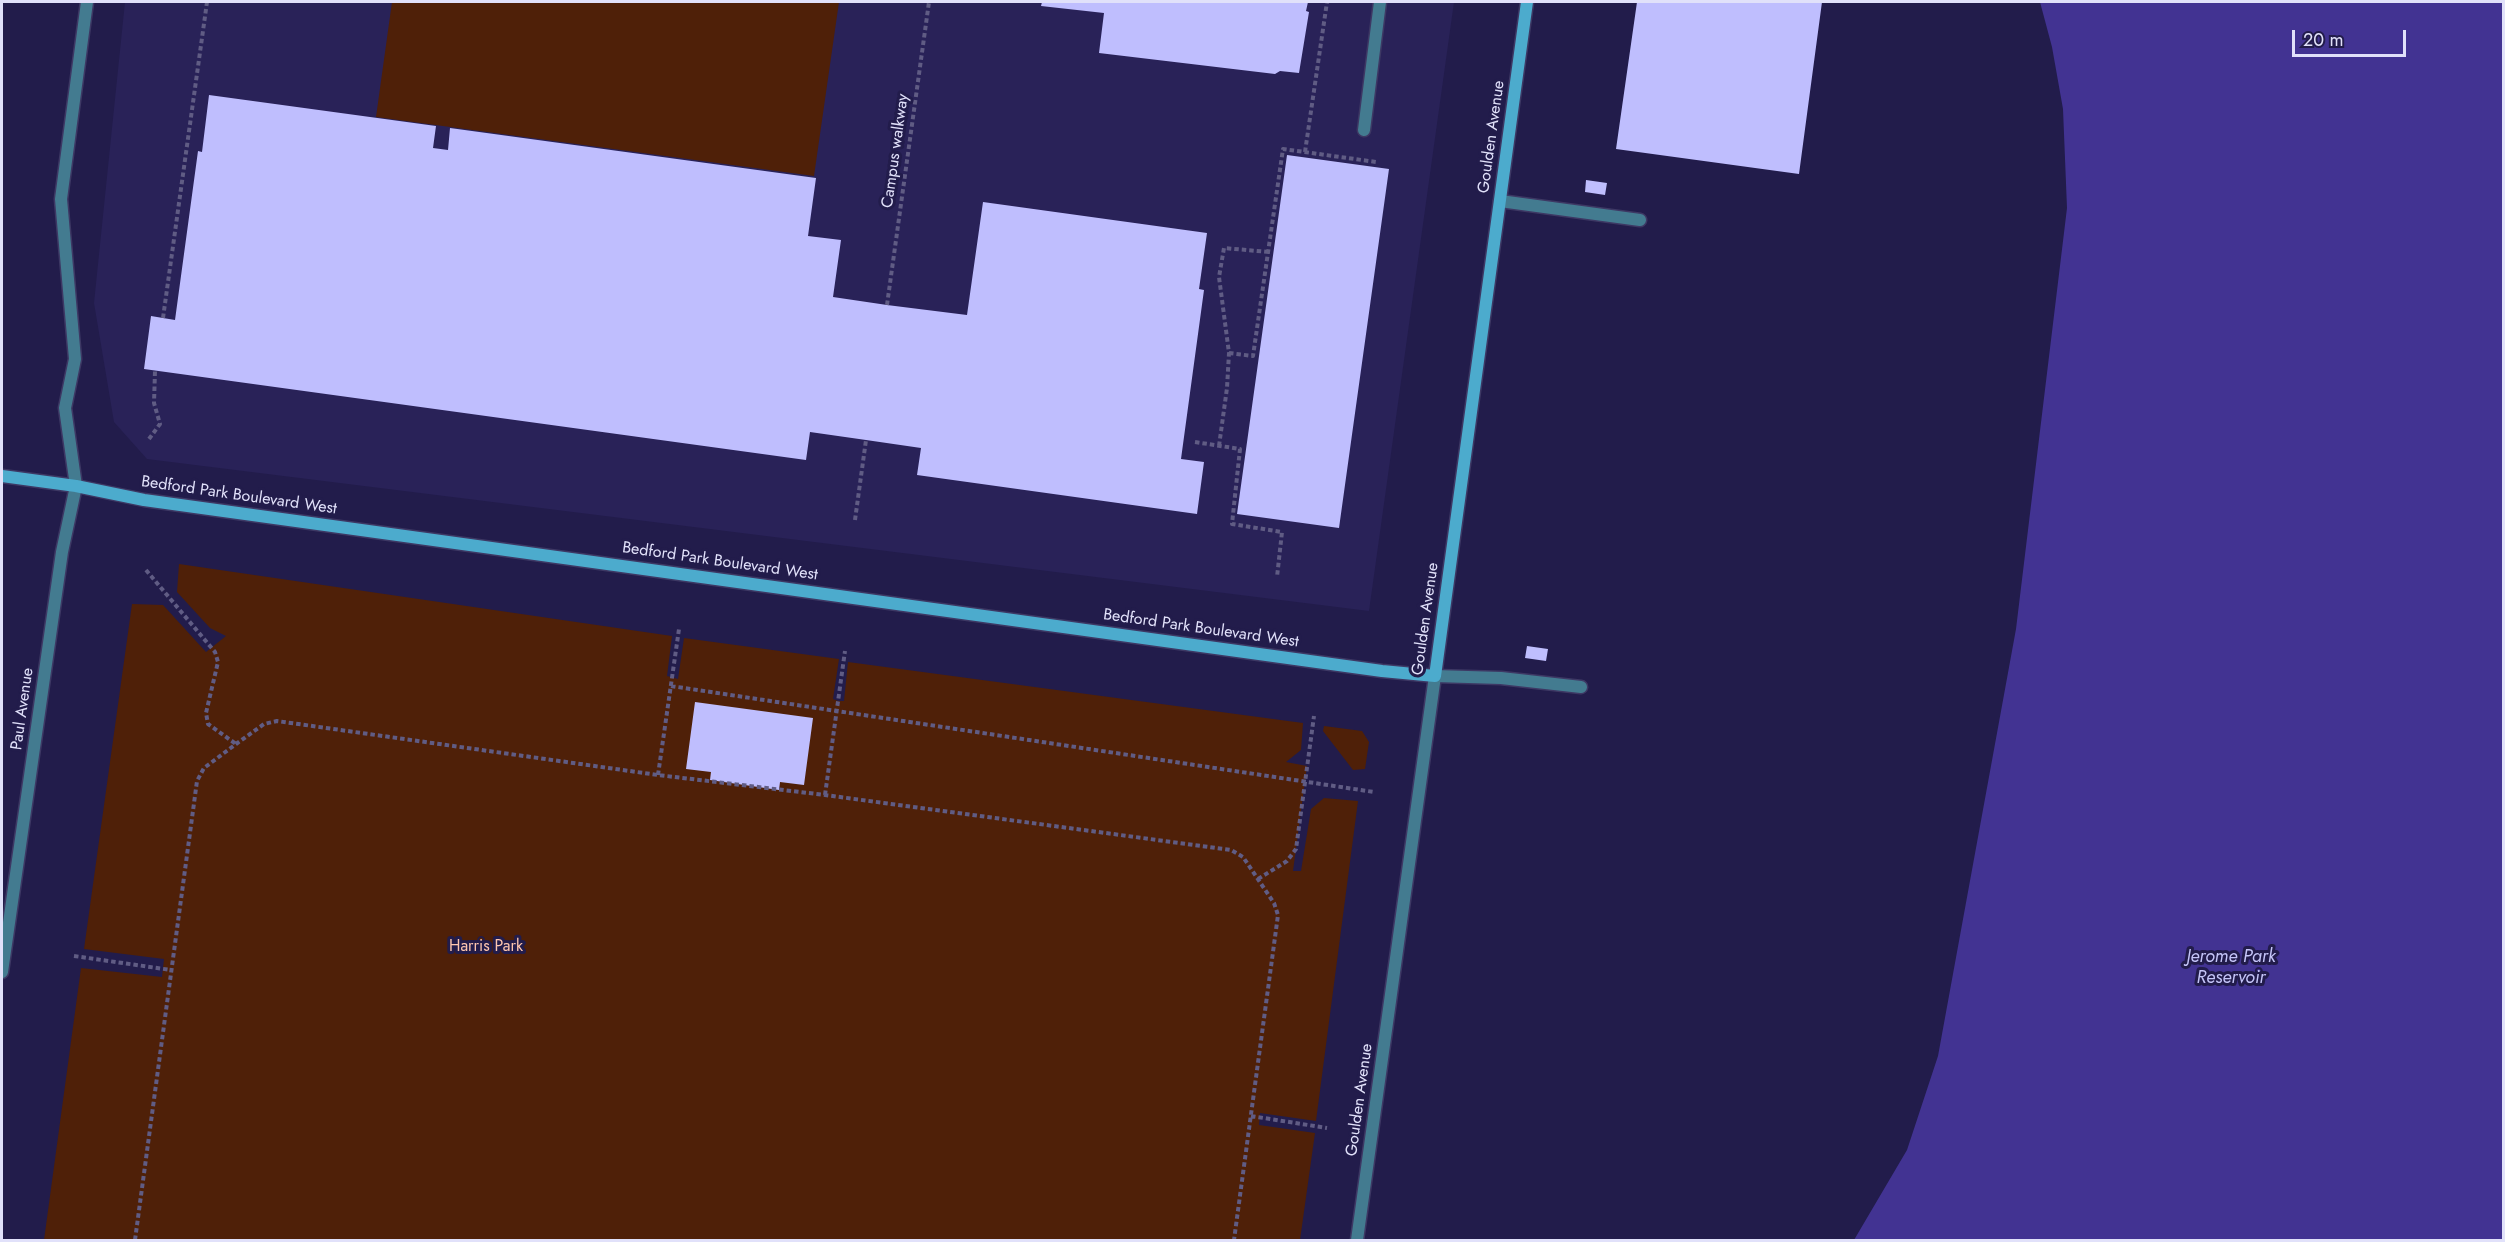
<!DOCTYPE html>
<style>
body{margin:0}
#map{position:relative;width:2505px;height:1242px;overflow:hidden;background:#221c4b;font-family:Jost,sans-serif}
canvas{display:block}
.frame{position:absolute;inset:0;border:3px solid #e1e1fa;pointer-events:none}
.scale{position:absolute;left:2292px;top:30px;width:114px;height:27px;box-sizing:border-box;border:3px solid #e1e1fa;border-top:0;padding-left:8px;font-size:18px;line-height:21px;white-space:nowrap;color:#e1e1fa;-webkit-text-stroke:4px #221c4b;paint-order:stroke}
</style>
<div id="map">
<canvas width="2505" height="1242"></canvas>
<div class="frame"></div>
<div class="scale">20 m</div>
</div>
<script>
const context = document.querySelector('canvas').getContext('2d');
context.lineJoin = 'round';
function fill(path, color) {
  context.fillStyle = color;
  context.fill(path, 'evenodd');
}
function poly(rows) {
  const path = new Path2D();
  for (const r of rows) {
    path.moveTo(r[0], r[1]);
    for (let i = 2; i < r.length; i += 2) path.lineTo(r[i], r[i + 1]);
  }
  return path;
}
function stroke(path, color, width, dash) {
  context.strokeStyle = color;
  context.lineWidth = width;
  context.lineCap = dash ? 'butt' : 'round';
  context.setLineDash(dash || []);
  context.stroke(path);
}
function label(font, color, halo, rows, align = 'center') {
  context.font = font + ' Jost,sans-serif';
  context.lineWidth = 6;
  context.setLineDash([]);
  context.textBaseline = 'middle';
  context.strokeStyle = halo;
  context.fillStyle = color;
  for (const [text, x, y, turn = 0] of rows) {
    context.save();
    context.translate(x, y);
    context.rotate((+turn || 0) * Math.PI / 180);
    context.textAlign = isNaN(turn) ? turn : align;
    if (halo) context.strokeText(text, 0, 0);
    context.fillText(text, 0, 0);
    context.restore();
  }
}
fill(poly([
 [125,2,1454,2,1369,611,147,459,114,422,94,303]
]), '#292258');
fill(poly([
 [392,2,839,2,814,176,376,117],
 [179,564,672,636,667,676,678,679,684,638,839,659,833,699,838,701,844,701,848,662,1303,723,1301,750,1286,762,1307,766,1293,871,1301,871,1311,809,1324,798,1358,801,1316,1121,1260,1113,1259,1125,1315,1133,1300,1240,44,1240,81,968,162,977,164,959,84,949,132,604,163,605,206,652,226,636,210,628,177,592],
 [1324,726,1362,731,1369,742,1365,769,1353,770,1323,731]
]), '#4f2008');
fill(poly([
 [2040,2,2503,2,2503,1240,1854,1240,1907,1150,1938,1056,2016,629,2067,208,2063,109,2052,47]
]), '#423392');
fill(poly([
 [1042,2,1308,2,1306,11,1309,12,1299,73,1280,71,1275,74,1099,53,1104,13,1041,6],
 [1637,2,1822,2,1799,174,1616,149],
 [209,95,436,126,433,148,448,150,450,128,816,178,808,236,841,240,833,297,887,305,967,315,983,202,1207,233,1199,289,1204,290,1181,459,1204,462,1197,514,917,475,921,448,866,440,810,432,806,460,144,369,151,316,175,320,198,151,202,152],
 [1287,155,1389,169,1339,528,1237,514],
 [1586,180,1607,183,1605,195,1585,192],
 [1527,646,1548,649,1546,661,1525,658],
 [695,702,813,718,804,785,780,782,779,790,710,780,711,772,686,769]
]), '#bfbefe');
const lane = poly([
 [1364,130,1380,2],
 [1500,201,1640,220],
 [76,486,65,408,75,359,61,199,87,2],
 [1435,676,1501,678,1581,687]
]);
const street = poly([
 [2,972,62,552,76,486],
 [1357,1240,1435,676]
]);
const secondary = poly([
 [2,476,76,486,144,500,1382,671,1435,676,1527,2]
]);
stroke(lane, '#3d3864', 15);
stroke(street, '#3d3864', 15);
stroke(secondary, '#3d3864', 15);
stroke(poly([
 [1305,152,1327,2],
 [887,305,929,2],
 [163,318,207,2],
 [1229,353,1253,356,1283,149,1376,162],
 [149,439,160,424,154,403,155,371],
 [1195,442,1240,449,1232,524,1282,532,1277,577],
 [1219,446,1227,388,1229,353,1219,277,1224,248,1269,252],
 [855,520,866,440],
 [146,570,215,652,218,662,206,713,208,724,236,744],
 [671,686,1374,792],
 [658,775,679,629],
 [825,795,845,651],
 [1258,879,1287,861,1296,849,1314,716],
 [74,956,171,970],
 [1251,1116,1327,1128],
 [135,1240,197,781,204,768,236,744,264,724,277,721,658,775,825,795,1231,850,1243,857,1274,903,1278,915,1234,1240]
]), '#605c84', 4, [4.5, 3]);
stroke(lane, '#437b90', 12);
stroke(street, '#437b90', 12);
stroke(secondary, '#4cabcd', 12);
label('16px', '#e1e1fa', '#221c4b', [
 ["Goulden Avenue",1492,137,-82],
 ["Campus walkway",896,151,-82],
 ["Bedford Park Boulevard West",239,496,8],
 ["Bedford Park Boulevard West",720,562,8],
 ["Goulden Avenue",1426,619,-82],
 ["Bedford Park Boulevard West",1201,629,8],
 ["Paul Avenue",23,709,-82],
 ["Goulden Avenue",1360,1100,-82]
]);
label('16px', '#ffc7af', '#221c4b', [
 ["Harris Park",486,947]
]);
label('italic 18px', '#c5c5f9', '#221c4b', [
 ["Jerome Park",2231,958],
 ["Reservoir",2231,979]
]);
</script>
